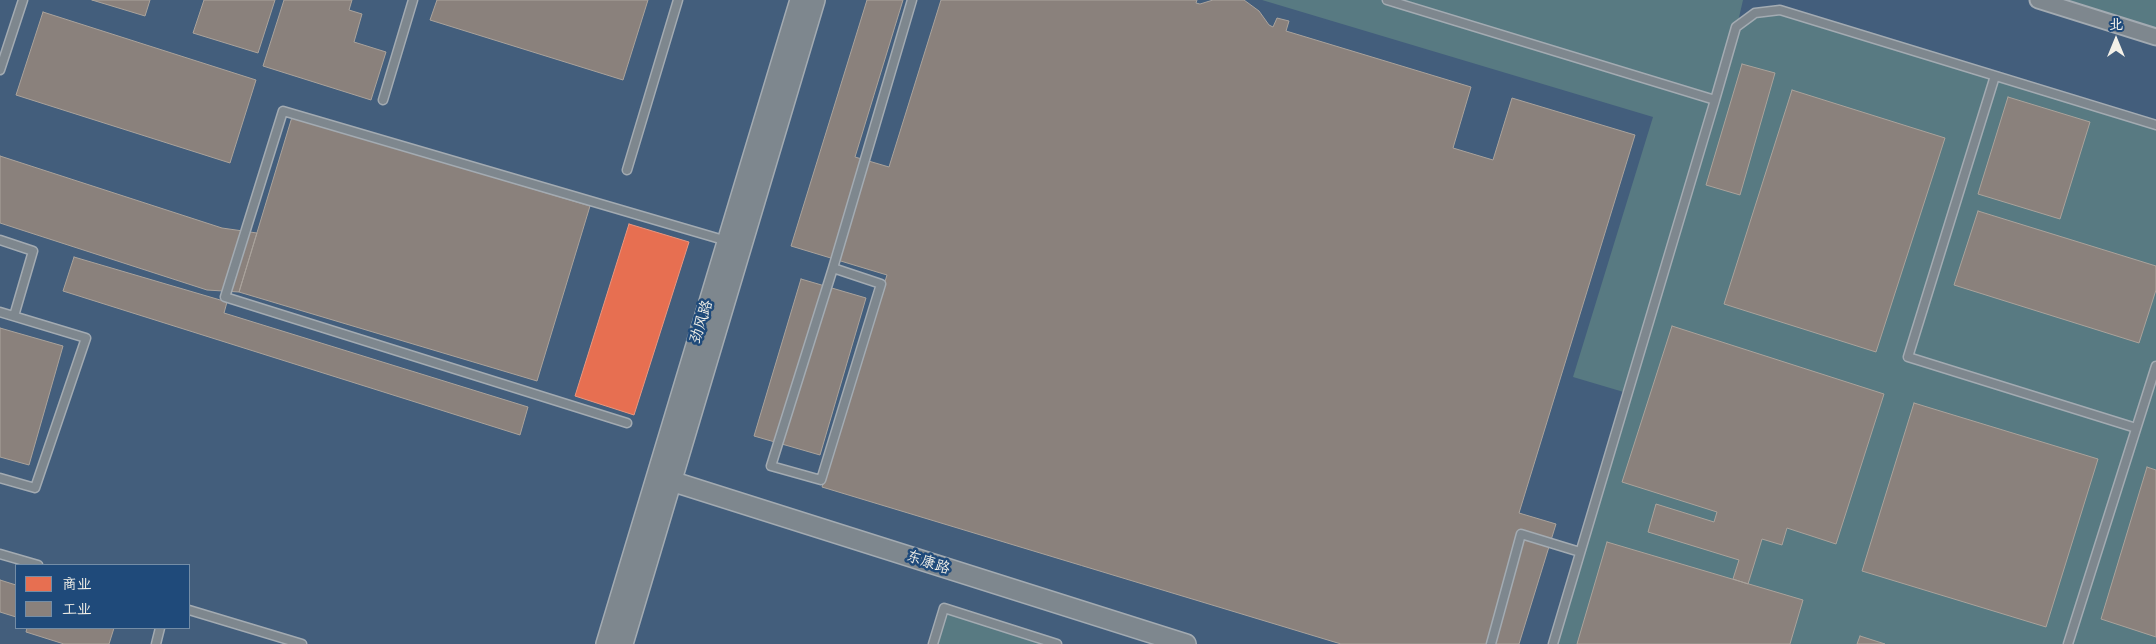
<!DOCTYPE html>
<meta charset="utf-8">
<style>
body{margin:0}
#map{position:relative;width:2156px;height:644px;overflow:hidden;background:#45576c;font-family:Sriracha,"LXGW WenKai TC",sans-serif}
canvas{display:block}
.legend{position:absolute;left:15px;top:564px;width:175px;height:65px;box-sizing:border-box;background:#1f4a7a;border:1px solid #748da6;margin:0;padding:6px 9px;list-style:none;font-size:15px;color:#f4f1e8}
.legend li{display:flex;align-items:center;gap:10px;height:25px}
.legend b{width:25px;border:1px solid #748da6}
.north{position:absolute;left:2091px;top:15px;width:50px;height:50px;-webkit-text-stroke:4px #1f4a7a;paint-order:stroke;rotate:0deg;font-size:14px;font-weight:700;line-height:20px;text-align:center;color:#f4f1e8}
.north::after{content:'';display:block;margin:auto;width:18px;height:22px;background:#f4f1e8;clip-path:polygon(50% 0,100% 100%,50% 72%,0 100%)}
</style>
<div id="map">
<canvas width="2156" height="644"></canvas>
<ul class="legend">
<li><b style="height:14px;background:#e76f51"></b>商业</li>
<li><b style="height:14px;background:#8a817c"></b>工业</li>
</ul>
<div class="north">北</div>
</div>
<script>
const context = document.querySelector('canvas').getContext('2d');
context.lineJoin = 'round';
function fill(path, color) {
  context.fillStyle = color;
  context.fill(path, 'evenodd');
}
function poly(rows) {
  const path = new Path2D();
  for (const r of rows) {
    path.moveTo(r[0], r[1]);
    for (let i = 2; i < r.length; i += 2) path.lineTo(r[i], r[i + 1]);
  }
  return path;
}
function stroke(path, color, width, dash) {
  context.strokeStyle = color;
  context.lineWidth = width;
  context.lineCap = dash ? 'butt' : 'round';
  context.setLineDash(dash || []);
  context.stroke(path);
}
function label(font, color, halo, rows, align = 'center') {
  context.font = font + ' Sriracha,"LXGW WenKai TC",sans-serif';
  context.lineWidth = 5;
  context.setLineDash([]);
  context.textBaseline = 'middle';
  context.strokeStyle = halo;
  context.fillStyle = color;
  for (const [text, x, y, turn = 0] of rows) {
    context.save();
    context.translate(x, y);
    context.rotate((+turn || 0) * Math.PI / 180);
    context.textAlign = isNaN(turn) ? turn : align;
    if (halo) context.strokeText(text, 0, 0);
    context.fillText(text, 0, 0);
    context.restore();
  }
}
fill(poly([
 [0,0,2156,0,2156,644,0,644],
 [16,565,189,565,189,628,16,628]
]), '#435e7c');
fill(poly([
 [1262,0,1743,0,1737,26,1755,13,1780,10,2156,125,2156,644,1553,644,1627,393,1573,377,1653,117],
 [2038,0,2156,0,2156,37],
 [944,608,1057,644,933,644]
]), '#587a82');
const shops = poly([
 [629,224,689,242,634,415,575,396,629,224]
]);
fill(shops, '#e76f51');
stroke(shops, '#eb967e', 1);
const industry = poly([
 [92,0,150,0,145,16,92,0],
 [204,0,275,0,258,53,193,33,204,0],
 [284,0,352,0,349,10,362,14,354,42,386,52,371,100,263,66,284,0],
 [437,0,648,0,623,80,430,20,437,0],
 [867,0,903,0,855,157,889,167,941,0,1197,0,1196,3,1200,4,1213,0,1244,0,1259,11,1269,25,1273,27,1277,18,1289,21,1286,31,1471,87,1453,148,1493,160,1512,98,1635,135,1519,513,1556,524,1519,644,1341,644,822,487,887,275,791,246,867,0],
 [43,12,256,80,230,163,16,95,43,12],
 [1742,64,1775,73,1740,195,1706,185,1742,64],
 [1792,90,1945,138,1876,352,1724,304,1792,90],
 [2008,97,2090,122,2060,219,1978,194,2008,97],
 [292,117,590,206,537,381,239,292,292,117],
 [0,156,222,228,257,233,239,292,207,290,0,223,0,156],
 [1978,211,2156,266,2156,290,2139,343,1954,285,1978,211],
 [74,257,227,302,224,313,528,407,520,435,63,291,74,257],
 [801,279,866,298,820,455,754,436,801,279],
 [1672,326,1884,394,1836,544,1787,528,1782,545,1762,539,1748,584,1733,579,1739,560,1648,532,1656,504,1714,522,1717,512,1622,482,1672,326],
 [0,328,63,346,29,465,0,457,0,328],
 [1914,403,2098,459,2046,627,1862,571,1914,403],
 [2147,467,2156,470,2156,637,2101,619,2147,467],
 [1607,542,1803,600,1790,644,1577,644,1607,542],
 [0,580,16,585,16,617,0,612,0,580],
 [27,628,114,628,109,644,64,644,26,632,27,628],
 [1860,636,1885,644,1857,644,1860,636]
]);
fill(industry, '#8a817c');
stroke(industry, '#aaa39c', 1);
const service = poly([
 [1387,0,1715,100,1553,644],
 [0,70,23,0],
 [1995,76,1908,357,2136,428],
 [383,100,413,0],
 [1715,100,1736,27,1755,13,1780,10,2156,125],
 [627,170,678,0],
 [0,240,33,251,14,316],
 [833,268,881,284,821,480,771,466,833,268,912,0],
 [0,312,86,338,35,488,0,478],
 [627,423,225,297,283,111,727,241],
 [0,554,38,565],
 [189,610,302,644],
 [156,644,160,628],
 [933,644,944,608,1057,644],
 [1491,644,1521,534,1580,552],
 [2068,644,2156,366]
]);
const minor = poly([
 [2038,0,2156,37]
]);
const tertiary = poly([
 [671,481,1186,644],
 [606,644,800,0],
 [623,644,815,0]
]);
stroke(service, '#a3abb2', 11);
stroke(minor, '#a3abb2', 19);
stroke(tertiary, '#a3abb2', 22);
stroke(service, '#7e878e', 8);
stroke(minor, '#7e878e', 15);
stroke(tertiary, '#7e878e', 19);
label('15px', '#f4f1e8', '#1f4a7a', [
 ["劲风路",702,322,-73],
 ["东康路",928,563,18]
]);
</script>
